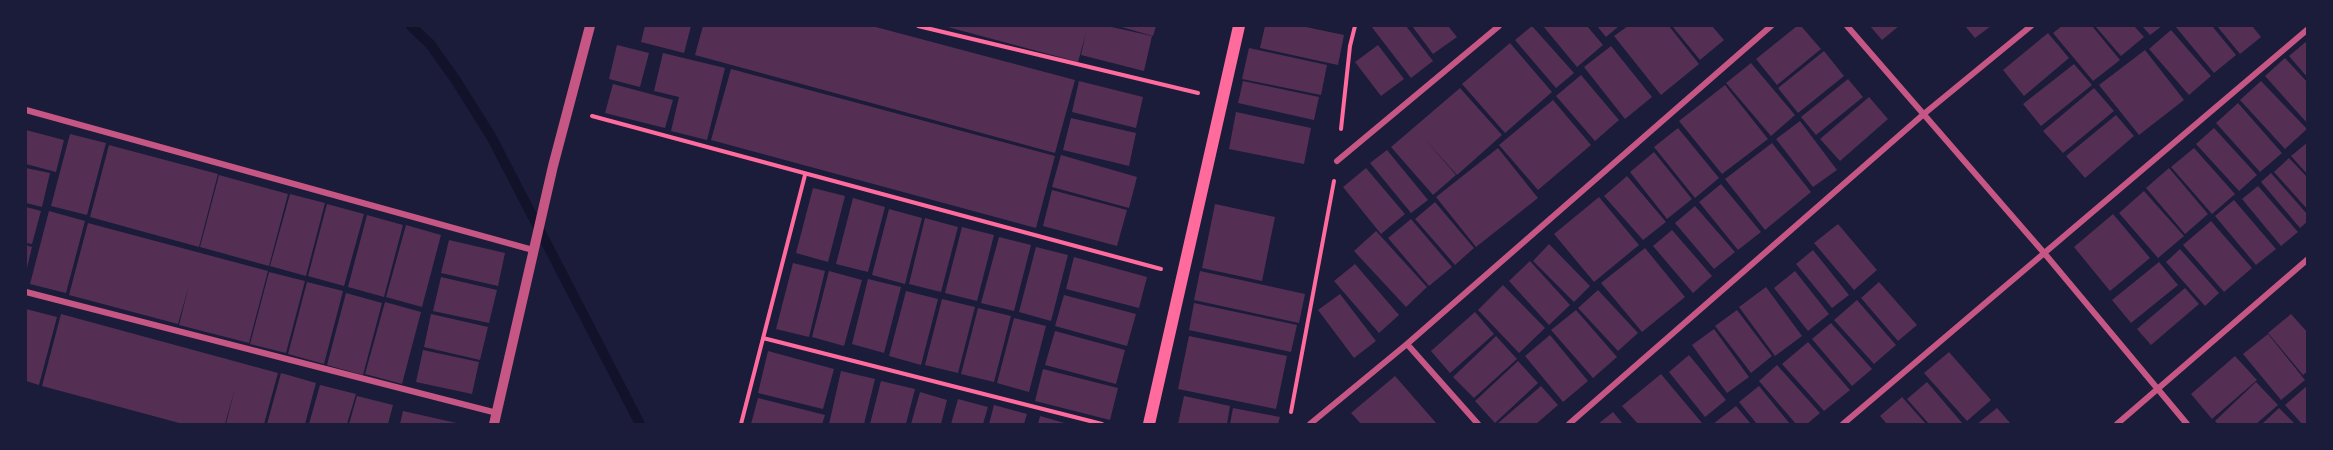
<!DOCTYPE html>
<style>
body{margin:0}
#map{position:relative;width:2333px;height:450px;overflow:hidden;background:#1b1b3a;font-family:"Exo 2",sans-serif}
canvas{display:block}
.frame{position:absolute;inset:0;border:27px solid #1b1b3a;pointer-events:none}
</style>
<div id="map">
<canvas width="2333" height="450"></canvas>
<div class="frame"></div>
</div>
<script>
const context = document.querySelector('canvas').getContext('2d');
context.lineJoin = 'round';
function poly(rows) {
  const path = new Path2D();
  for (const r of rows) {
    path.moveTo(r[0], r[1]);
    for (let i = 2; i < r.length; i += 2) path.lineTo(r[i], r[i + 1]);
  }
  return path;
}
function stroke(path, color, width, dash) {
  context.strokeStyle = color;
  context.lineWidth = width;
  context.lineCap = dash ? 'butt' : 'round';
  context.setLineDash(dash || []);
  context.stroke(path);
}
function fill(path, color) {
  context.fillStyle = color;
  context.fill(path, 'evenodd');
}
stroke(poly([
 [411,26,430,44,457,82,492,138,640,424]
]), '#12122b', 10);
fill(poly([
 [645,26,691,26,684,53,641,42],
 [703,26,872,26,1075,80,1055,153,695,55],
 [944,26,1107,26,1152,36,1144,71,1081,55,1086,33,1078,62],
 [1118,26,1156,26,1153,36],
 [1265,26,1301,26,1344,35,1338,65,1260,48],
 [1371,26,1406,26,1433,61,1411,78],
 [1412,26,1448,26,1457,37,1433,54],
 [1532,26,1574,73,1556,88,1515,40],
 [1543,26,1587,26,1603,45,1577,67],
 [1597,26,1619,26,1606,37],
 [1628,26,1669,26,1699,64,1661,95,1614,36],
 [1672,26,1712,26,1724,40,1700,60],
 [1797,26,1801,26,1821,49,1777,85,1756,59],
 [1870,26,1899,26,1882,40],
 [1965,26,1991,26,1975,38],
 [2062,26,2092,26,2120,60,2093,81,2053,33],
 [2095,26,2134,26,2144,37,2121,56],
 [2142,26,2162,26,2150,35],
 [2175,26,2212,26,2236,55,2214,73],
 [2217,26,2252,26,2261,37,2240,54],
 [2171,30,2211,76,2189,95,2149,49],
 [2048,33,2069,58,2024,96,2003,70],
 [2308,40,2308,78,2289,56],
 [1510,43,1552,92,1505,133,1462,84],
 [617,45,649,53,640,87,609,79],
 [1378,45,1404,79,1381,96,1355,62],
 [1611,46,1652,97,1625,119,1584,67],
 [1249,48,1327,65,1321,95,1242,79],
 [2145,50,2184,100,2139,135,2099,85],
 [1824,51,1844,76,1798,113,1778,88],
 [663,53,725,68,707,140,671,131,679,97,654,91],
 [2285,58,2308,83,2308,124,2265,76],
 [1751,63,1795,115,1771,136,1726,83],
 [2074,64,2092,85,2041,126,2023,104],
 [731,69,1055,156,1036,228,711,140],
 [1581,75,1619,120,1595,141,1556,96],
 [1848,79,1863,97,1816,135,1801,117],
 [1079,81,1143,97,1136,128,1072,112],
 [1243,81,1319,97,1314,120,1238,103],
 [2261,81,2307,129,2285,149,2240,100],
 [613,84,673,100,665,128,605,113],
 [1725,85,1768,139,1722,174,1679,121],
 [1460,88,1502,135,1457,175,1423,137,1456,175,1433,195,1391,147],
 [2094,88,2114,111,2063,153,2043,131],
 [1869,97,1888,119,1840,161,1820,139],
 [1553,100,1591,145,1538,190,1499,145],
 [2238,103,2282,153,2260,172,2216,123],
 [1236,112,1311,128,1304,164,1229,149],
 [2116,115,2134,136,2085,178,2066,156],
 [1071,118,1136,133,1129,166,1063,150],
 [1800,121,1837,170,1813,187,1776,139],
 [1678,128,1719,178,1695,198,1654,147],
 [2214,128,2257,175,2239,191,2196,144],
 [26,130,64,140,56,172,26,164],
 [70,134,106,143,87,215,51,206],
 [2308,142,2308,175,2291,156],
 [1772,143,1811,192,1765,230,1725,179],
 [109,145,218,174,199,247,90,217],
 [1498,148,1538,198,1476,247,1436,197],
 [2194,148,2235,194,2212,214,2171,167],
 [1387,150,1428,200,1411,213,1370,163],
 [1654,152,1692,199,1667,219,1630,172],
 [1061,155,1137,177,1129,208,1052,187],
 [2289,158,2308,178,2308,210,2274,172],
 [26,168,50,173,42,207,26,203],
 [1366,168,1405,214,1381,234,1343,187],
 [2169,168,2208,214,2185,234,2146,188],
 [2271,173,2308,215,2308,221,2300,228,2261,182],
 [219,175,288,194,269,266,200,247],
 [1627,176,1666,222,1643,240,1604,196],
 [1721,184,1761,232,1738,250,1699,202],
 [2258,186,2298,232,2281,246,2242,199],
 [813,188,845,196,828,262,796,253],
 [1052,190,1127,210,1117,246,1043,226],
 [2144,191,2184,236,2158,258,2119,213],
 [290,194,325,203,306,276,270,266],
 [1599,197,1639,245,1594,282,1554,234],
 [853,198,885,207,868,272,836,264],
 [2234,200,2276,249,2256,265,2215,216],
 [1435,202,1474,248,1455,265,1415,219],
 [327,204,364,214,344,286,308,276],
 [1215,204,1275,217,1262,281,1202,268],
 [1695,206,1735,252,1714,269,1675,223],
 [26,207,41,211,32,244,26,243],
 [889,209,922,218,905,284,872,275],
 [49,211,85,221,66,293,30,284],
 [2113,214,2150,258,2110,291,2074,247],
 [367,215,403,225,384,297,348,287],
 [925,218,958,227,941,292,909,284],
 [1411,219,1452,267,1429,286,1388,238],
 [2211,221,2252,268,2224,292,2183,245],
 [88,223,268,271,249,343,179,325,189,285,178,324,69,295],
 [1838,224,1877,270,1854,290,1814,243],
 [406,225,441,235,422,307,386,297],
 [962,227,994,235,977,301,945,293],
 [1672,230,1712,276,1693,293,1653,246],
 [1376,231,1427,287,1406,307,1354,251],
 [999,237,1031,245,1014,311,981,303],
 [449,240,505,253,498,286,441,273],
 [1549,244,1590,286,1574,302,1533,261],
 [26,245,32,247,26,272],
 [1036,247,1068,255,1051,321,1019,312],
 [1645,248,1685,297,1642,332,1601,283],
 [2180,249,2219,293,2205,306,2166,262],
 [1813,250,1849,295,1832,308,1796,264],
 [1074,257,1147,277,1139,308,1066,289],
 [1530,261,1570,305,1549,325,1509,281],
 [2159,262,2178,285,2131,323,2112,300],
 [793,263,825,271,809,337,776,329],
 [1355,264,1399,315,1379,333,1334,281],
 [829,271,862,280,844,346,812,337],
 [1200,271,1305,294,1299,323,1194,300],
 [1795,271,1829,314,1808,331,1774,288],
 [269,272,305,281,286,353,250,344],
 [441,277,497,290,489,323,433,311],
 [868,279,901,287,884,353,852,344],
 [307,282,343,291,324,364,288,354],
 [1879,282,1917,325,1898,341,1861,298],
 [1503,285,1545,328,1519,353,1478,310],
 [1766,287,1802,336,1775,356,1739,307],
 [2185,288,2199,304,2151,345,2137,329],
 [1598,290,1638,333,1618,351,1578,308],
 [906,291,938,299,921,365,889,356],
 [346,293,382,303,363,375,327,365],
 [1340,294,1376,341,1354,358,1318,310],
 [1064,295,1136,314,1127,346,1055,326],
 [942,299,975,307,958,373,925,365],
 [1857,300,1896,345,1874,364,1834,320],
 [385,302,421,312,402,384,365,374],
 [1194,303,1297,325,1291,352,1189,330],
 [978,308,1011,316,994,382,961,374],
 [26,309,57,317,39,385,26,381],
 [1576,310,1617,357,1593,378,1551,330],
 [1737,310,1772,356,1751,373,1715,326],
 [1475,312,1494,334,1450,373,1431,351],
 [61,314,278,373,264,424,226,424,235,388,225,424,183,424,42,386],
 [431,314,488,327,480,360,424,347],
 [2291,314,2308,333,2308,371,2303,375,2268,333],
 [1014,318,1046,326,1029,392,997,383],
 [1831,323,1872,369,1852,386,1812,339],
 [1714,329,1749,377,1727,393,1692,345],
 [1055,331,1125,350,1116,384,1045,365],
 [2268,334,2305,380,2281,400,2243,354],
 [1550,335,1588,381,1563,402,1525,356],
 [1189,336,1287,356,1276,409,1178,389],
 [1496,336,1517,359,1474,398,1453,377],
 [1808,342,1850,390,1824,411,1782,364],
 [423,350,479,362,472,394,416,382],
 [768,351,834,369,823,409,758,393],
 [1949,352,1991,400,1967,421,1924,373],
 [1689,355,1726,400,1705,417,1669,372],
 [2235,356,2257,380,2212,419,2191,394],
 [1518,361,1538,383,1495,423,1475,401],
 [1777,365,1820,413,1807,424,1796,424,1759,381],
 [1043,369,1118,388,1110,420,1035,401],
 [841,371,875,379,864,424,829,424],
 [281,373,316,383,305,424,267,424],
 [1661,374,1702,423,1700,424,1638,424,1622,406],
 [1395,376,1437,424,1361,424,1351,413],
 [881,381,915,389,906,424,870,424],
 [1927,382,1963,424,1929,424,1907,399],
 [2256,382,2278,405,2256,424,2218,424,2215,421],
 [320,385,356,394,347,424,309,424],
 [2308,385,2308,424,2302,424,2285,405],
 [1541,386,1558,405,1536,424,1497,424],
 [1759,386,1790,424,1757,424,1739,402],
 [920,392,947,400,941,424,911,424],
 [357,396,393,405,388,424,349,424],
 [1184,396,1230,406,1227,424,1178,424],
 [1902,397,1926,424,1887,424,1880,416],
 [758,398,825,415,822,424,751,424],
 [958,399,988,407,983,424,951,424],
 [994,405,1027,414,1024,424,989,424],
 [1736,406,1751,424,1713,424],
 [1233,408,1280,417,1278,424,1230,424],
 [1997,408,2011,424,1977,424],
 [2279,408,2295,424,2262,424],
 [403,411,461,424,400,424],
 [1613,412,1623,424,1598,424],
 [1040,416,1068,424,1038,424]
]), '#542f53');
stroke(poly([
 [918,26,1198,93],
 [592,116,1161,269],
 [1341,129,1350,46,1355,26],
 [763,338,1102,424],
 [1291,412,1334,181],
 [741,424,805,175]
]), '#ff6b9d', 4);
stroke(poly([
 [1847,26,2045,254,2187,424],
 [26,110,533,250],
 [1337,161,1499,26],
 [26,292,497,413],
 [1407,344,1478,424],
 [1310,424,1407,344,1771,26],
 [1569,424,1925,113,2031,26],
 [1843,424,2308,29],
 [2117,424,2308,259]
]), '#c65784', 6);
stroke(poly([
 [494,424,553,166,590,26]
]), '#c65784', 10);
stroke(poly([
 [1149,424,1239,26]
]), '#ff6b9d', 12);
</script>
